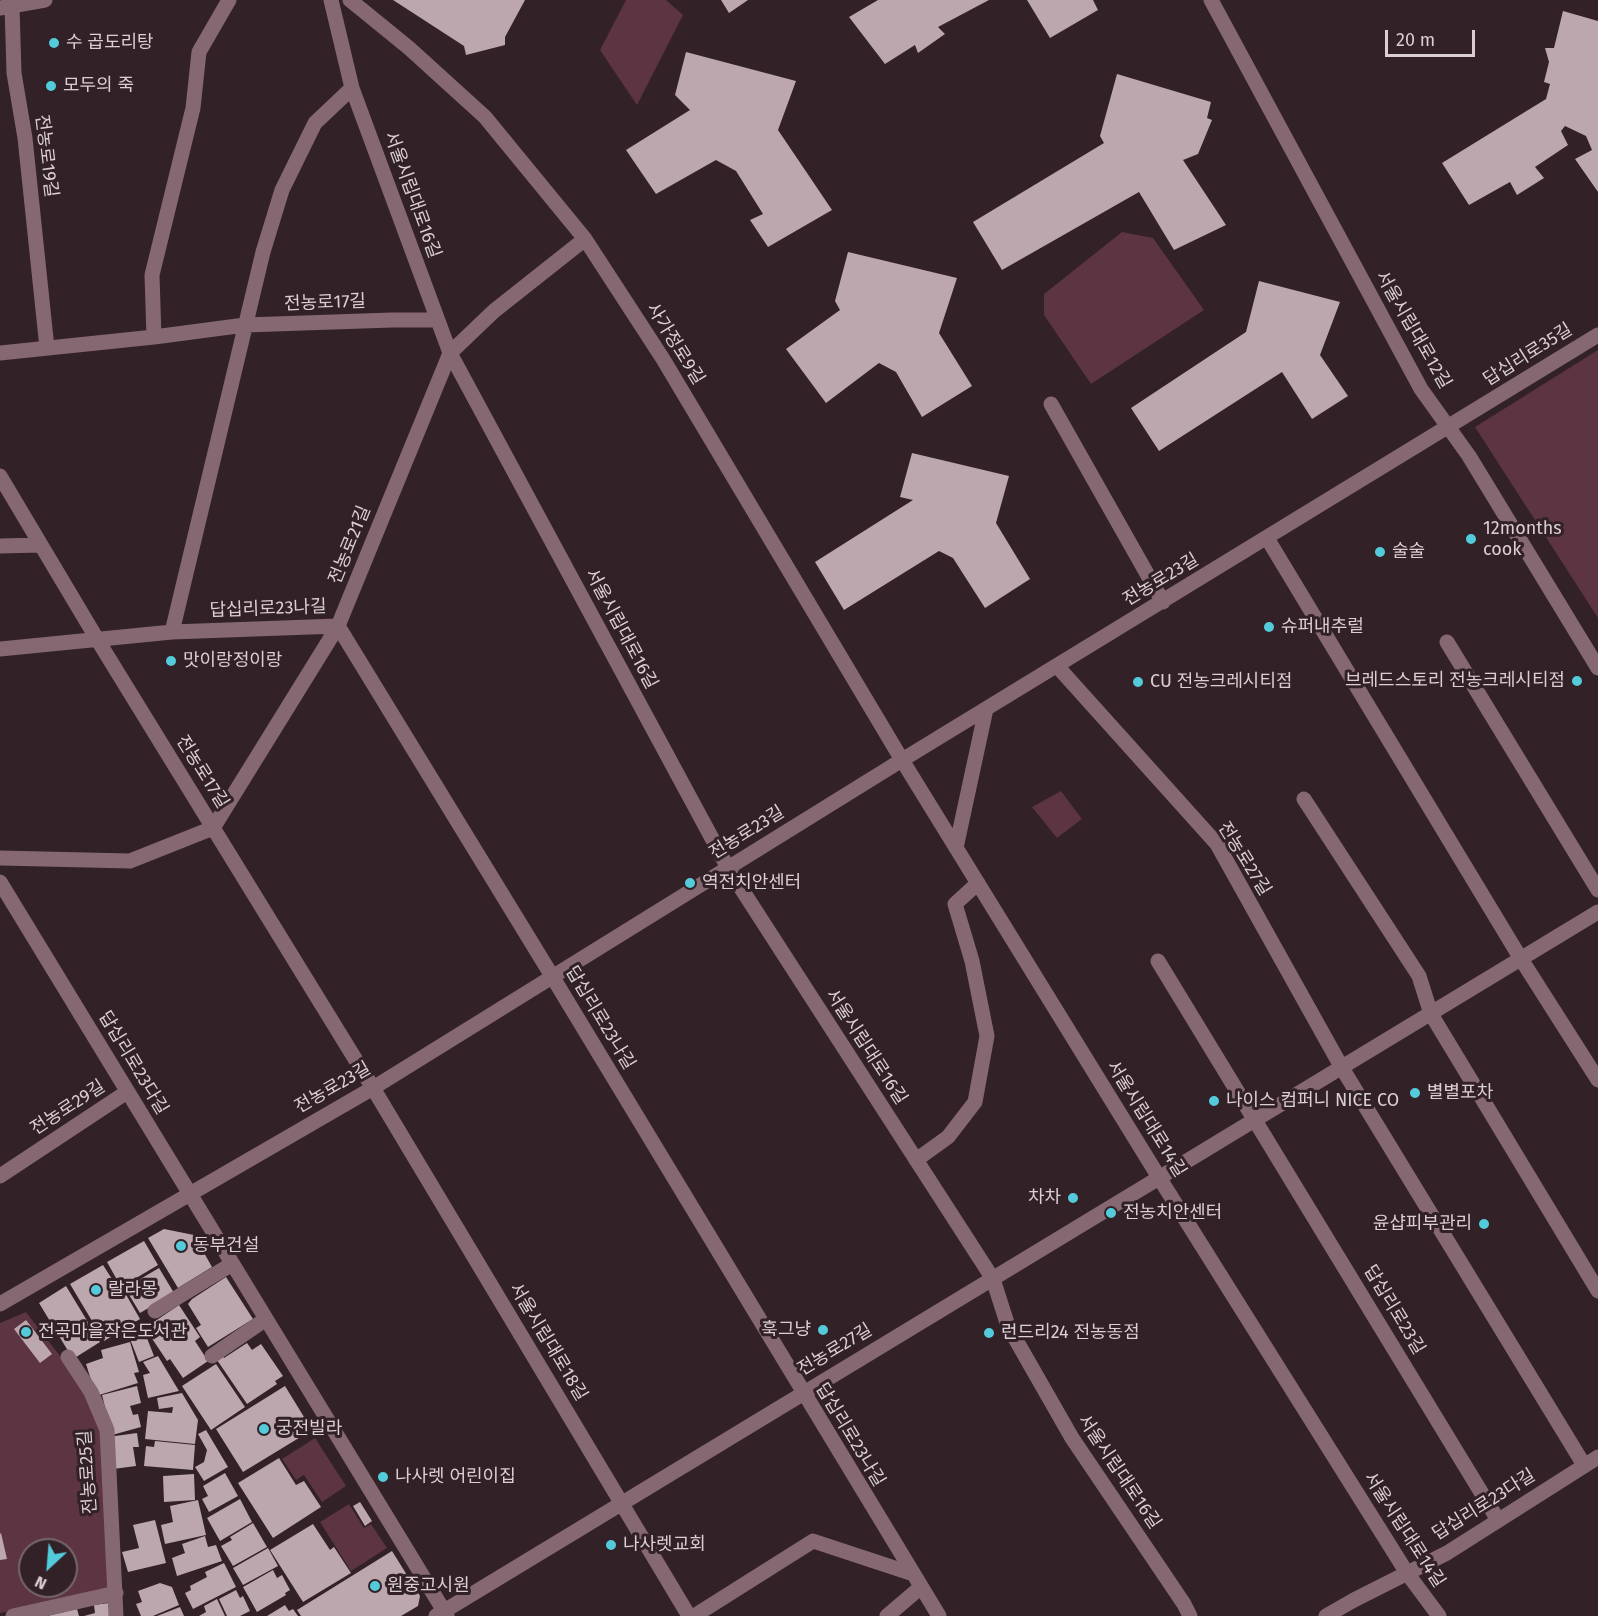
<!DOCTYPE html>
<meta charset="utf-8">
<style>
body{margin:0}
#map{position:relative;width:1598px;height:1616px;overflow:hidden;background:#322127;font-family:"Fira Sans",sans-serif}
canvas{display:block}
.north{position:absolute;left:18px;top:1538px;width:60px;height:60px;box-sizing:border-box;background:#322127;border:2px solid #75676b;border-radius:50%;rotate:206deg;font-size:16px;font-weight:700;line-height:24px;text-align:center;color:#dacfd2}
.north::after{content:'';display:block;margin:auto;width:21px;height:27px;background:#53cbdb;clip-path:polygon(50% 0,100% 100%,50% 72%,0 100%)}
.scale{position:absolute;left:1385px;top:30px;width:90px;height:27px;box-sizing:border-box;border:3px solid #dacfd2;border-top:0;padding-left:8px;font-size:18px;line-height:21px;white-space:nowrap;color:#dacfd2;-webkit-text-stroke:4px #322127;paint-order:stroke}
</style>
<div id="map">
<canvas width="1598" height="1616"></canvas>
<div class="north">N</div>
<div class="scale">20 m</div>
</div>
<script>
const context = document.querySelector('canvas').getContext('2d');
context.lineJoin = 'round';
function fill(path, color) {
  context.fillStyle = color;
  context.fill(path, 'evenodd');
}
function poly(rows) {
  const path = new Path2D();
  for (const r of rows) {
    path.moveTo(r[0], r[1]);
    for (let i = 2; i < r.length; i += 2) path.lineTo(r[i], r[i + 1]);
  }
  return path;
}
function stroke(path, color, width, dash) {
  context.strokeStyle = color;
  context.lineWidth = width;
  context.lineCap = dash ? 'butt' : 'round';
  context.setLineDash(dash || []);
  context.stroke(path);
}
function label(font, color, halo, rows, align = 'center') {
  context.font = font + ' "Fira Sans","Noto Sans KR",sans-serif';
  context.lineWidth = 6;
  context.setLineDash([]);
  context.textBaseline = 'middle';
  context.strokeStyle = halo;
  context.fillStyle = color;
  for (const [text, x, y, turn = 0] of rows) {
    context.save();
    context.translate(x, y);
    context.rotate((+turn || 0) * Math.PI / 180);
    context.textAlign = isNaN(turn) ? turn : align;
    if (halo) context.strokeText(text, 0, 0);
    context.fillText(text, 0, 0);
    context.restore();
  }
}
fill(poly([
 [626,0,666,0,683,15,637,105,600,50],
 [1122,232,1153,238,1204,310,1091,384,1044,315,1044,294],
 [1598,350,1598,618,1475,427],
 [1061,791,1082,819,1057,838,1032,807],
 [26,1312,67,1365,83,1391,100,1425,110,1589,0,1613,0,1323],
 [30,1550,66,1550,66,1586,30,1586],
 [315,1438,346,1486,322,1502,304,1475,296,1480,282,1459],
 [349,1504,364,1528,371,1524,387,1548,351,1571,320,1522]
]), '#5c3442');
fill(poly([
 [393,0,525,0,505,37,505,45,466,55,464,46],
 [721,0,748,0,729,13],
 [878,0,989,0,938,27,945,34,918,53,915,45,885,64,849,17],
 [1027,0,1093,0,1098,10,1050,38],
 [1563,11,1598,21,1598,192,1575,159,1592,150,1586,136,1565,126,1561,131,1568,145,1535,167,1544,178,1517,195,1510,182,1469,205,1442,163,1546,99,1550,84,1544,82,1549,62,1545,48,1554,48],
 [686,52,796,81,778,130,832,210,768,247,750,220,763,214,736,171,716,160,656,194,626,150,690,110,675,95],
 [1117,74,1211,102,1207,118,1212,120,1198,154,1183,160,1226,225,1174,250,1139,192,1002,270,973,222,1104,143,1100,136],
 [848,252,957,278,939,333,972,386,922,417,896,372,879,363,826,403,786,349,840,310,835,301],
 [1259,281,1340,302,1320,355,1348,396,1312,419,1282,372,1159,451,1131,408,1246,332],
 [912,453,1009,476,996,523,1030,579,985,608,953,558,939,551,844,610,815,562,913,500,900,497],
 [164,1229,194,1235,212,1267,178,1288,148,1238],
 [144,1241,158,1265,121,1287,107,1262],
 [103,1265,121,1293,124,1291,140,1319,104,1341,70,1284],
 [159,1268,174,1293,140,1313,125,1288],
 [226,1277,253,1319,208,1347,196,1328,201,1325,188,1304,192,1299],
 [66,1286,100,1342,73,1359,39,1303],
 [179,1305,200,1337,195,1341,208,1361,183,1378,170,1359,167,1361,145,1328],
 [26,1320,52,1354,40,1363,14,1329],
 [143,1328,154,1356,139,1362,128,1334],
 [130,1342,139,1372,134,1373,138,1383,96,1396,86,1364,103,1358,101,1350],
 [247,1343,252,1350,261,1344,283,1376,275,1381,277,1384,247,1404,215,1357,221,1354,224,1358],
 [158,1356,179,1391,148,1398,143,1375,150,1373,143,1362],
 [216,1364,245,1407,211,1430,182,1386],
 [137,1386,141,1403,130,1406,133,1415,138,1414,141,1427,112,1435,102,1395],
 [285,1386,312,1430,243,1472,216,1429],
 [182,1393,198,1420,195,1444,145,1439,148,1411,172,1413,173,1407,159,1409,157,1398],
 [206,1430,228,1467,204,1481,195,1467,204,1462,207,1450,198,1434],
 [137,1433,139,1447,133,1447,136,1466,113,1469,108,1437],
 [155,1441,195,1445,193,1470,144,1466,146,1446,154,1447],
 [279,1458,296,1485,304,1481,321,1507,273,1538,238,1483],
 [225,1473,238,1496,209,1512,202,1499,208,1496,203,1486],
 [194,1474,195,1500,164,1502,163,1476],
 [240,1499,252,1522,220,1541,207,1518],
 [198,1500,206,1535,165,1544,161,1525,173,1522,170,1506],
 [360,1502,372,1521,365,1526,353,1506],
 [155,1520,166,1563,128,1572,122,1552,139,1548,133,1525],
 [253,1523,267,1547,233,1566,221,1546,232,1540,230,1537],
 [313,1524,330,1550,334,1547,351,1573,303,1602,270,1550],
 [1,1533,7,1559,0,1560,0,1534],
 [205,1536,208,1547,216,1545,222,1561,177,1576,172,1558,185,1553,182,1544],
 [268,1548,278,1566,243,1585,233,1568],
 [392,1551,420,1596,418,1606,401,1616,301,1616,297,1610],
 [224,1563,236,1587,193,1609,185,1593,191,1590,190,1586,207,1577,205,1572],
 [273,1570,277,1578,282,1575,290,1590,285,1593,286,1595,257,1612,243,1587],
 [160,1583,172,1587,179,1605,153,1616,141,1616,136,1604,142,1602,138,1591],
 [236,1590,240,1598,243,1596,250,1611,240,1616,227,1616,219,1599],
 [217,1599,225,1616,199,1616,206,1612,204,1606],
 [109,1603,112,1616,84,1616,95,1613,94,1605],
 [285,1605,289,1611,293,1609,298,1616,267,1616],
 [180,1607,184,1616,157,1616],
 [77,1609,79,1616,47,1616]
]), '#bda7ae');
stroke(poly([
 [331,0,352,88,450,353,728,868,993,1279,1008,1326,1072,1438,1184,1604,1190,1616],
 [350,0,409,48,485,117,585,239,663,359,902,760,1160,1179,1407,1573,1439,1616],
 [1211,0,1421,389,1469,456,1598,668],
 [12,6,14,73,25,138,47,348],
 [0,8,45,0],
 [154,337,152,275,193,108,199,52,229,0],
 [0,353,154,337,245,325,392,320,437,320],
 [1051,404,1163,602],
 [0,476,97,639,373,1088,689,1616],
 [1267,538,1521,959,1598,1080],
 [0,546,41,545],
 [338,626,552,976,939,1616],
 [172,632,263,252,282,190,315,123,352,88],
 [1447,642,1598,890],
 [0,649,172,632,338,626],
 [1057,666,1217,844,1342,1068,1584,1465],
 [1304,799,1419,976,1431,1014,1598,1291],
 [956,848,986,709],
 [0,858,130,861,213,828,338,626,450,353,494,311,585,239],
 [0,882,447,1616],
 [1158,961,1498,1520],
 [916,1160,948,1137,975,1102,987,1036,972,961,955,904,978,883],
 [0,1176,127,1092],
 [0,1304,373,1088,902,760,1598,335],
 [155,1311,232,1264],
 [212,1356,266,1319],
 [68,1357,91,1392,107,1430,116,1616],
 [13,1616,116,1593],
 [436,1616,1598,912],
 [694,1616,813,1541,913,1574],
 [887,1616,921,1587],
 [1326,1616,1354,1600,1447,1553,1598,1457]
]), '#856871', 15);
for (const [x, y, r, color] of [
 [54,43,6,"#53cbdb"],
 [51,86,6,"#53cbdb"],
 [1471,539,6,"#53cbdb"],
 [1380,552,6,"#53cbdb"],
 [1269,627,6,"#53cbdb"],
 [171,661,6,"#53cbdb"],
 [1577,681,6,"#53cbdb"],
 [1138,682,6,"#53cbdb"],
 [690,883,6,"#53cbdb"],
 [1415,1093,6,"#53cbdb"],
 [1214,1101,6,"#53cbdb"],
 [1073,1198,6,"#53cbdb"],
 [1111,1213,6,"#53cbdb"],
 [1484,1224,6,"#53cbdb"],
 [181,1246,6,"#53cbdb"],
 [96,1290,6,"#53cbdb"],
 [823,1330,6,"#53cbdb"],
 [26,1332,6,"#53cbdb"],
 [989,1333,6,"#53cbdb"],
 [264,1429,6,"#53cbdb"],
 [383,1477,6,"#53cbdb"],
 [611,1545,6,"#53cbdb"],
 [375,1586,6,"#53cbdb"]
]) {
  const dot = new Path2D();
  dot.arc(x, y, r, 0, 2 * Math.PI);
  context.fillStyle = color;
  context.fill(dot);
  stroke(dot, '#322127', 2);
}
label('18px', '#dacfd2', '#322127', [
 ["수 곱도리탕",66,43],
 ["모두의 죽",63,86],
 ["12months",1483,529],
 ["cook",1483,550],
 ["술술",1392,552],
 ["슈퍼내추럴",1281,627],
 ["맛이랑정이랑",183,661],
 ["브레드스토리 전농크레시티점",1565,681,"right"],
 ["CU 전농크레시티점",1150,682],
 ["역전치안센터",702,883],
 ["별별포차",1427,1093],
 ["나이스 컴퍼니 NICE CO",1226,1101],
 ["차차",1061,1198,"right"],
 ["전농치안센터",1123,1213],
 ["윤샵피부관리",1472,1224,"right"],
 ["동부건설",193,1246],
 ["랄라몽",108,1290],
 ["훅그냥",811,1330,"right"],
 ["전곡마을작은도서관",38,1332],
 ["런드리24 전농동점",1001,1333],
 ["궁전빌라",276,1429],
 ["나사렛 어린이집",395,1477],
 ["나사렛교회",623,1545],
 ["원중고시원",387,1586]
], 'left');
label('18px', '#dacfd2', '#322127', [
 ["전농로19길",46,156,83],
 ["서울시립대로16길",412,195,70],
 ["전농로17길",325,303,-2],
 ["서울시립대로12길",1413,330,60],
 ["사가정로9길",675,344,58],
 ["답십리로35길",1528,355,-32],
 ["전농로21길",350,545,-68],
 ["전농로23길",1161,580,-31],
 ["답십리로23나길",268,609,-2],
 ["서울시립대로16길",621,629,62],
 ["전농로17길",202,772,58],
 ["전농로23길",747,833,-32],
 ["전농로27길",1244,859,58],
 ["답십리로23나길",600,1018,59],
 ["서울시립대로16길",866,1047,57],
 ["답십리로23다길",133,1063,59],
 ["전농로23길",333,1088,-30],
 ["전농로29길",68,1108,-33],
 ["서울시립대로14길",1146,1119,58],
 ["답십리로23길",1394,1310,59],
 ["서울시립대로18길",548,1342,59],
 ["전농로27길",835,1350,-31],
 ["답십리로23나길",850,1435,59],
 ["전농로25길",88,1472,-94],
 ["서울시립대로16길",1119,1472,56],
 ["답십리로23다길",1484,1505,-32],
 ["서울시립대로14길",1404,1530,57]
]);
</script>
